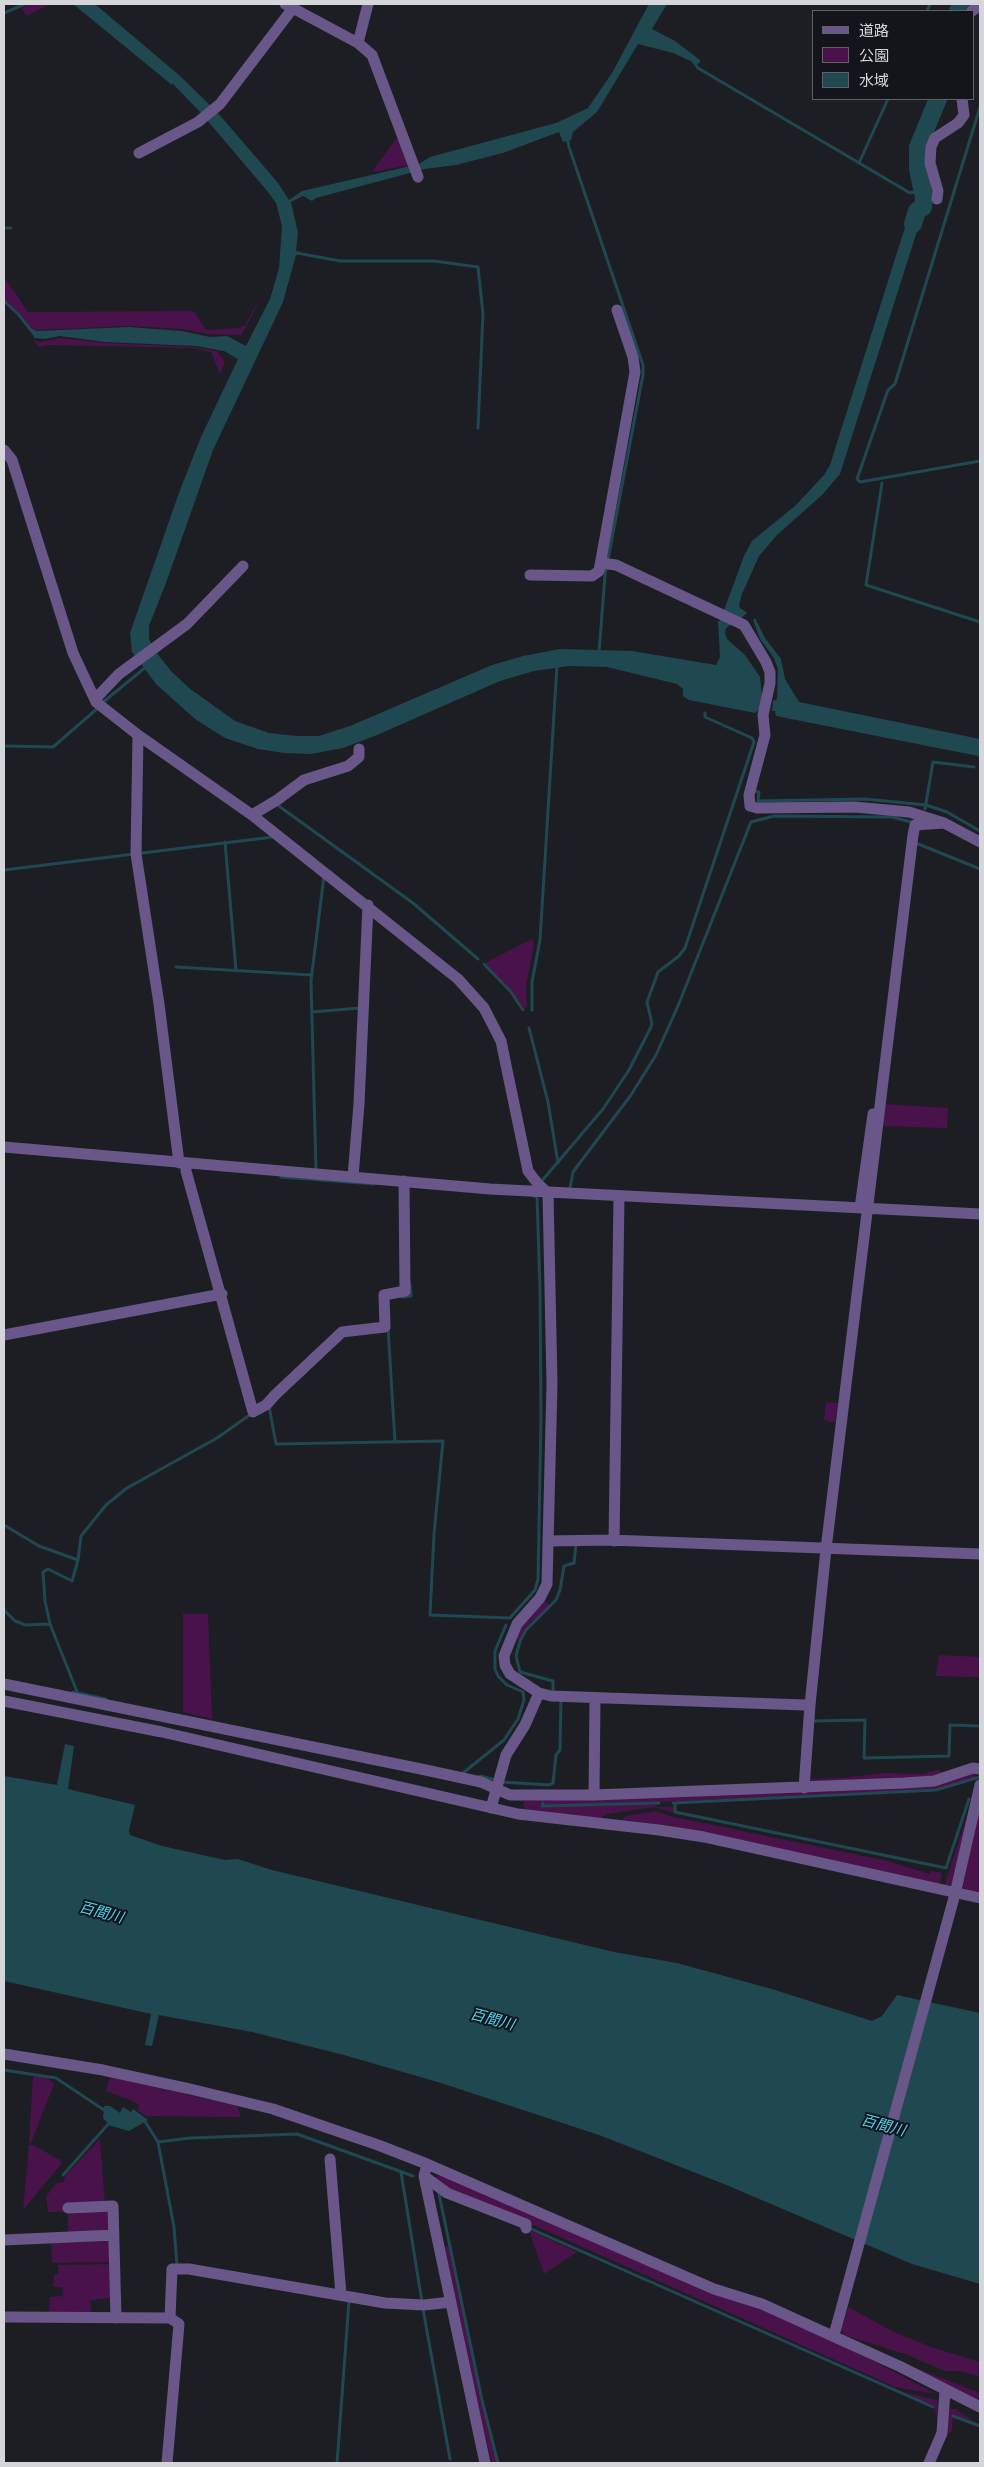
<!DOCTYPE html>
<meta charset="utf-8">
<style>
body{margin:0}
#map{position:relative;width:984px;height:2467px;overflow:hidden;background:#1c1e24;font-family:"Libre Baskerville","Noto Sans JP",serif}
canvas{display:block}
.frame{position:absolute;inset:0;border:5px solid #d4d6da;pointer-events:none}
.legend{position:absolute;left:812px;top:10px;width:162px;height:90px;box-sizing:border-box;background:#13151b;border:1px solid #606267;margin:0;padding:6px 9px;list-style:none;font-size:15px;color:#d4d6da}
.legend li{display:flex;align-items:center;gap:10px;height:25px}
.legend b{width:25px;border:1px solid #606267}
</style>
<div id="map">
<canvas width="984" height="2467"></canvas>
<div class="frame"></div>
<ul class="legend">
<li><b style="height:6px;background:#695789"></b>道路</li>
<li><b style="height:14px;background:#4a124a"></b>公園</li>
<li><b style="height:14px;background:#1f4851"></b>水域</li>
</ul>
</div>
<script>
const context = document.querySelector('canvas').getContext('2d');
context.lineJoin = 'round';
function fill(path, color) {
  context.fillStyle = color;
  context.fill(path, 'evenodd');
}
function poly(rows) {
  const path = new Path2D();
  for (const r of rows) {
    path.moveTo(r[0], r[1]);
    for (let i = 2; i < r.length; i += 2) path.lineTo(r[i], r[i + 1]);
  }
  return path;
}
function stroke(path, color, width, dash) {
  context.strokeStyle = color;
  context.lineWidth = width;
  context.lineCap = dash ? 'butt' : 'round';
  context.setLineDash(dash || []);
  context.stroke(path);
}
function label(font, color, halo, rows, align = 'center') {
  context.font = font + ' "Libre Baskerville","Noto Sans JP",serif';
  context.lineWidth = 4;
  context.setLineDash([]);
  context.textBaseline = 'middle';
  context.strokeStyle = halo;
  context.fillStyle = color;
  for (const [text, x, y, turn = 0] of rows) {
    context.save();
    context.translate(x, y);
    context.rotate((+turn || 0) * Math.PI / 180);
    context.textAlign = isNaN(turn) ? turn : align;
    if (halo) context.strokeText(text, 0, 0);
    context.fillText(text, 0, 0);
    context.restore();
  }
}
fill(poly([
 [31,4,50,4,27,16,21,8],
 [399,135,411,165,372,172],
 [4,277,28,312,191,311,195,313,206,330,238,328,245,325,261,296,252,316,241,335,238,335,208,334,183,329,129,326,37,330,30,327,4,298],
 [60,338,106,343,196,347,217,351,225,362,220,374,211,352,192,348,49,345,39,347,33,340,41,342],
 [532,939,534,944,526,986,527,1007,524,1008,512,992,485,963],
 [883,1104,948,1108,947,1128,880,1126],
 [826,1402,838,1403,835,1423,824,1420],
 [542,1599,550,1605,525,1628,519,1640,513,1637],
 [183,1614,208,1614,212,1719,183,1712],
 [939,1655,980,1657,980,1677,936,1676],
 [937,1770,942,1772,940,1776,810,1784,810,1779,843,1778,884,1773,923,1774],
 [975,1772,975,1778,936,1789,687,1801,541,1806,655,1804,658,1807,674,1807,674,1813,655,1807,607,1814,601,1818,526,1811,523,1804,524,1801,738,1793],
 [973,1799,952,1885,945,1886,947,1876],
 [980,1809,979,1874,980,1893,968,1892,962,1886],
 [656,1811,669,1816,888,1861,929,1874,932,1871,942,1873,939,1885,673,1826,622,1820,626,1816],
 [33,2076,48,2078,54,2084,31,2143,29,2144],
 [110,2077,237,2106,241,2117,146,2116,137,2110,139,2105,133,2101,106,2091],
 [100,2139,105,2204,66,2212,48,2212,46,2197,56,2183,64,2182,65,2176],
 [29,2145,33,2145,60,2160,62,2163,23,2210],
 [438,2176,442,2176,759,2308,856,2352,936,2394,895,2387,538,2227,452,2193,434,2179],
 [107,2209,110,2232,68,2234,68,2211],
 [529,2230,577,2252,544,2274],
 [109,2238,111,2262,52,2263,51,2241],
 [445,2247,449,2247,497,2463,492,2463,481,2419],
 [112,2264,111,2298,90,2300,91,2314,49,2313,50,2297,63,2296,62,2287,53,2287,54,2275,58,2274,58,2265],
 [848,2307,894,2332,931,2347,980,2362,980,2377,960,2371,944,2371,908,2355,844,2335,841,2329],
 [908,2365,980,2393,980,2402],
 [898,2391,937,2400,938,2422,934,2406],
 [947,2409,956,2409,976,2423,953,2414,952,2431,948,2434]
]), '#4a124a');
fill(poly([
 [73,4,95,4,179,75,217,112,255,156,278,183,289,200,302,191,419,164,430,157,556,123,588,108,612,73,649,4,667,4,652,29,675,41,700,60,700,63,697,64,673,53,638,44,597,112,573,132,571,140,563,142,559,132,503,153,456,165,425,169,316,198,312,201,303,196,291,202,298,233,296,251,301,252,301,255,296,255,283,302,213,450,166,583,149,626,149,639,156,652,171,671,189,688,235,721,269,733,297,736,319,736,350,726,492,665,523,656,560,649,632,651,716,665,720,657,718,621,720,621,744,556,752,541,796,505,824,475,830,465,912,205,925,206,840,474,822,495,777,535,759,556,742,594,739,606,745,615,726,628,725,633,727,639,745,655,760,677,762,696,761,707,755,713,689,700,683,696,683,689,677,684,607,667,569,666,534,671,500,681,377,735,343,748,311,754,284,753,258,749,225,738,195,719,156,684,132,652,130,633,180,490,201,437,238,359,224,351,196,346,105,342,60,336,45,339,34,338,31,328,37,331,129,327,182,331,210,337,227,336,246,346,270,299,279,268,282,226,276,203,268,192,201,113,172,83,172,85],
 [755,618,765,638,781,659,785,679,799,702,980,739,980,760,978,756,776,716,775,711,772,711,773,701,777,699,778,669,774,658,760,639,753,620],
 [65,1744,74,1746,68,1789,135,1805,129,1830,130,1835,162,1846,225,1860,238,1859,272,1870,614,1952,677,1963,772,1989,872,2021,882,2016,897,1995,980,2013,980,2284,912,2264,724,2184,599,2135,441,2083,344,2055,252,2032,159,2015,152,2046,145,2045,151,2014,4,1981,4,1776,57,1785],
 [104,2106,110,2106,120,2113,123,2107,131,2112,133,2109,148,2120,129,2131,111,2126,103,2118]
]), '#1f4851');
stroke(poly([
 [927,11,930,4],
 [4,13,25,4],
 [693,61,698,68,910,193,922,190],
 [980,107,895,384,888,390,857,479,860,482,980,461],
 [567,137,569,147,643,365,643,375,605,575,599,652],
 [859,163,888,99],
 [4,228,11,228],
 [297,253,340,261,434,261,478,267,483,314,478,428],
 [4,301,18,314,34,334],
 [882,483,866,585,980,622],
 [737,608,745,613],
 [102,703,146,667],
 [4,746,53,747,98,708],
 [754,791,759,792,758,801,865,799,926,805,947,812,980,831],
 [276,804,413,903,478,959],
 [925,809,933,762,974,767],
 [225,842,236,970],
 [916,843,980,869],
 [4,870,273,837],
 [484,964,511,992,523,1010],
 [176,967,312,975],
 [532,1010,532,982,540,940,557,665],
 [312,1012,360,1008],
 [529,1028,548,1102,558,1163],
 [316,1171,311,981,324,876],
 [281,1177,374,1184],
 [540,1183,603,1109,629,1070,650,1029,652,1024,647,1002,658,972,679,956,685,948,754,742,752,738,705,717,705,713],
 [570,1188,573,1172,631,1095,656,1055,678,1006,751,822,774,816,892,817,911,822],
 [402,1297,411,1296,410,1284],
 [388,1327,395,1442],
 [269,1406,276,1444,443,1441,434,1534,430,1615,510,1618,535,1590,538,1579,541,1418,540,1290,537,1196,533,1196],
 [4,1525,39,1546,78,1560],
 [4,1610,15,1621,25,1625,50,1624],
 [73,1692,106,1699],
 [553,1693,553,1681,520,1672,516,1656,520,1641,526,1630,556,1600,560,1590,564,1566,574,1563,576,1544],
 [78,1694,50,1624,45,1601,43,1572,48,1569,72,1581,78,1560,81,1536,106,1505,127,1488,217,1438,251,1414],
 [813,1721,865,1720,864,1758,949,1756,950,1725,980,1726],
 [463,1773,504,1740,518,1719,524,1700,523,1692,507,1685,498,1676,495,1669,495,1651,506,1625],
 [480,1776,492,1779],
 [502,1782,549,1785,553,1783,556,1755,560,1750,561,1700],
 [543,1803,542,1806,659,1803],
 [673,1803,936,1790,980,1777],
 [675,1803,675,1812,946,1868,969,1799],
 [4,2070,56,2078,107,2112],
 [142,2120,144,2120,158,2142,174,2227,177,2266],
 [158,2142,190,2138,297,2134,413,2176],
 [401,2172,422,2302],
 [63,2175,110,2122],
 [439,2194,482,2400,498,2463],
 [529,2228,933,2407],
 [423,2309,450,2459],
 [953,2416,980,2426],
 [337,2463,349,2301]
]), '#1f4851', 3);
stroke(poly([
 [958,11,962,4],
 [913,224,917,211,923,207,924,198,918,169,918,147,938,99]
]), '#1f4851', 18);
stroke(poly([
 [285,4,358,43,372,55,418,177],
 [972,11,980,5],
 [358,43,368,4],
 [139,153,198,122,220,104,293,8],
 [937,199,938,191,930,163,931,147,935,138,958,123,964,115,962,99],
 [4,450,12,460,73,653,96,702,138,735,252,815,458,979,484,1008,501,1041,528,1171,538,1184,548,1193,552,1384,547,1584,540,1598,517,1624,504,1656,505,1665,510,1674,539,1693,525,1725,506,1755,491,1808],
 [601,563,616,565,744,625,766,662,770,672,770,683,763,715,765,735,749,795,750,806,757,808,855,807,909,812,944,823,980,842],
 [530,575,592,576,599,571,635,372,633,357,617,310],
 [96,702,98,696,119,674,187,624,243,566],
 [138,735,136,854,159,1004,179,1163],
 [252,815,277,800,304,780,348,766,359,757,359,749],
 [4,1147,490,1189,980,1214],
 [186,1164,186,1171,253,1412,266,1405,275,1395,342,1332,385,1327,384,1295,405,1291,404,1181],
 [353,1177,359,1104,368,905],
 [860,1208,873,1114],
 [4,1335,222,1294],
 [549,1541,610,1540,980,1554],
 [614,1541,619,1197],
 [4,1684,421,1769,481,1782,510,1795,594,1795,904,1783,934,1781,973,1768,980,1769],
 [539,1693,551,1696,805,1705],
 [4,1701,162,1732,518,1814,659,1830,704,1837,980,1898],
 [804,1788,810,1705,826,1549,913,835,915,825,944,823],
 [594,1795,595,1698],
 [4,2054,103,2070,186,2088,273,2109,378,2145,427,2164,714,2289,762,2304,901,2367,980,2407],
 [330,2159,341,2295],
 [427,2164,424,2176,485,2463],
 [424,2176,447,2193,526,2224,526,2228],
 [68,2208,113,2206,116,2318],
 [4,2240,114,2235],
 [4,2317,170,2318,179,2324,167,2463],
 [170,2318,172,2269,189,2269,385,2303,424,2305,451,2302],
 [834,2335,955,1894,980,1785],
 [929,2463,942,2433,945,2391]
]), '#695789', 11);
label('italic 15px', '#4cd3ef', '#13151b', [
 ["百間川",101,1913,15],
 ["百間川",492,2020,15],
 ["百間川",883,2126,15]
]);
</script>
